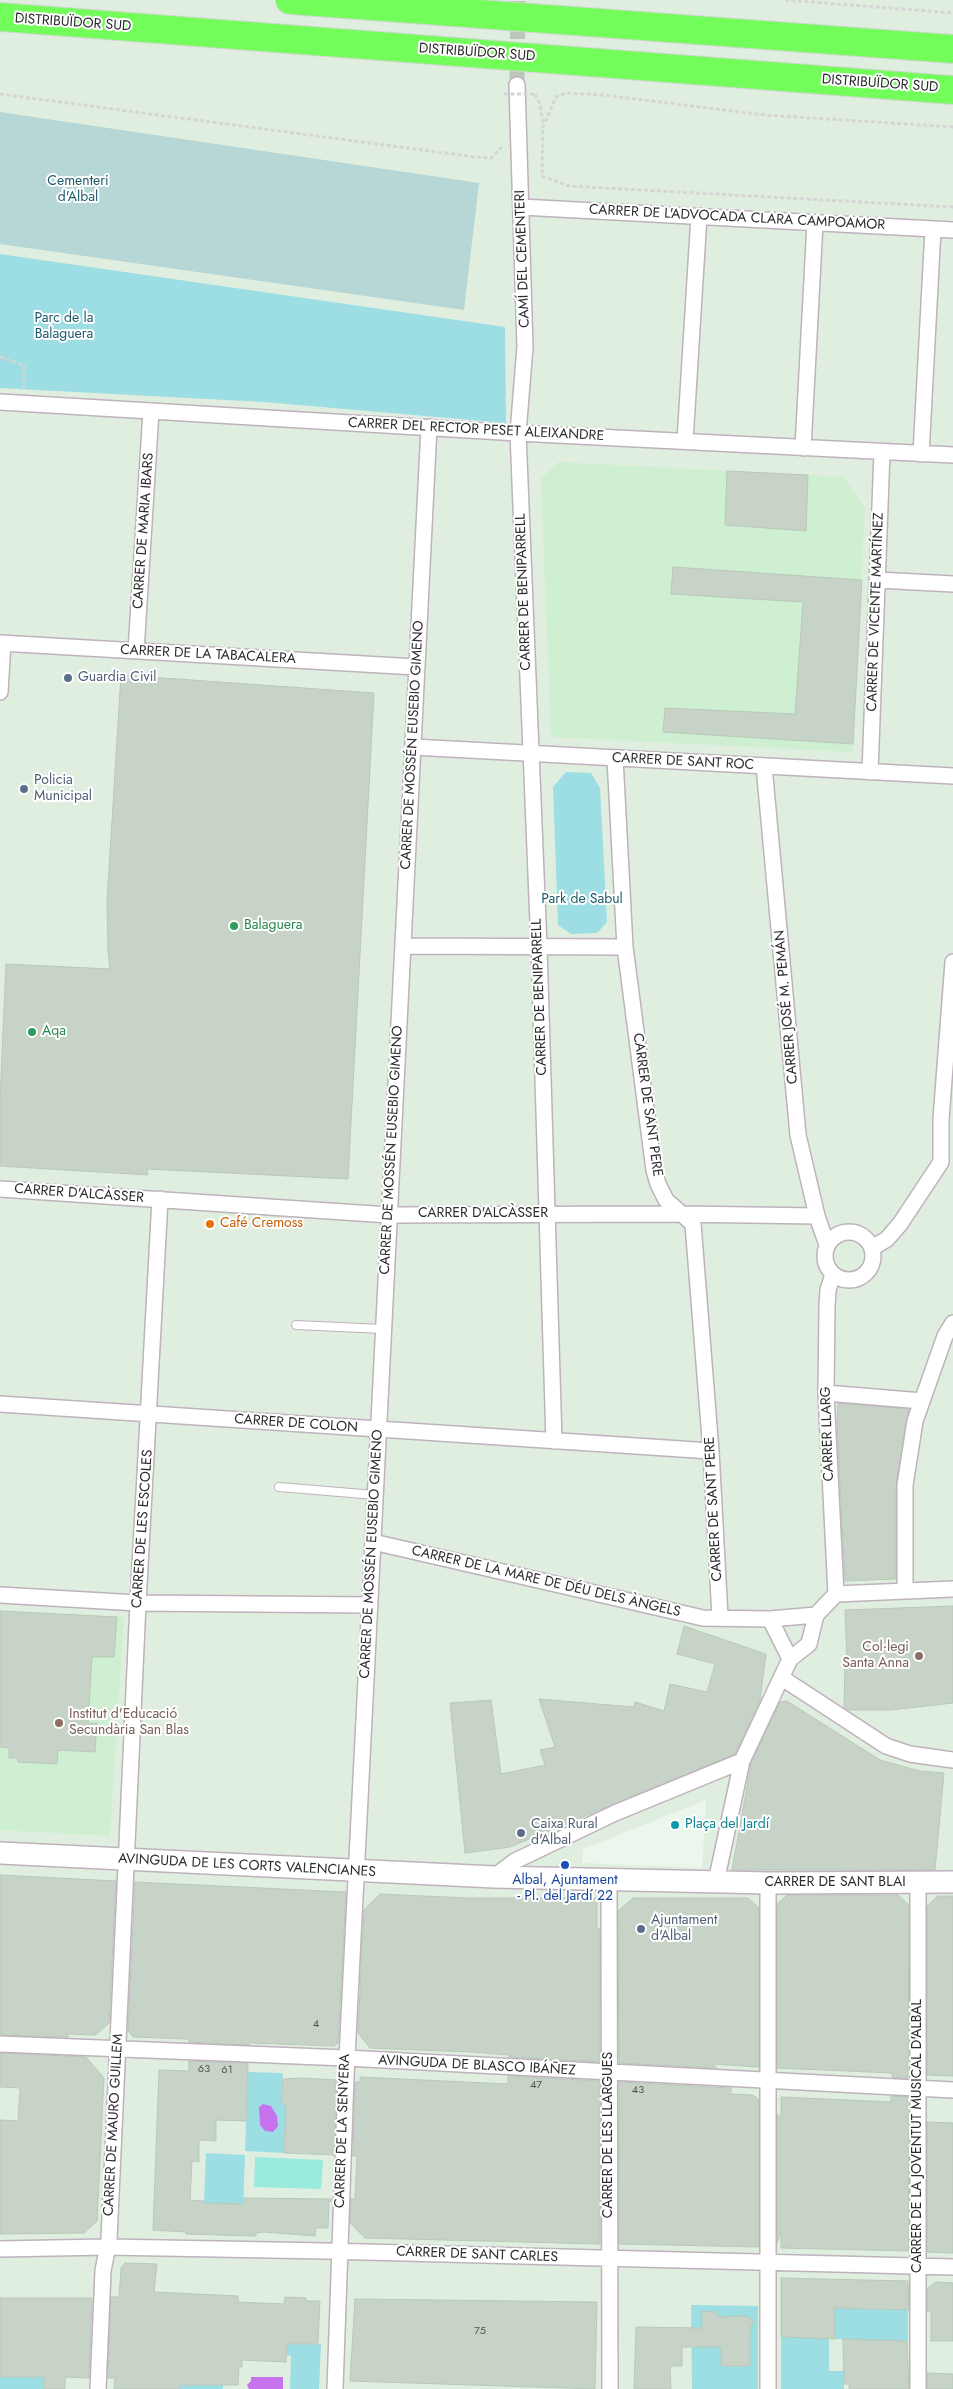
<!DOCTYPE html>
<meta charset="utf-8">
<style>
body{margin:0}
canvas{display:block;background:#dfeedf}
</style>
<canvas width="953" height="2389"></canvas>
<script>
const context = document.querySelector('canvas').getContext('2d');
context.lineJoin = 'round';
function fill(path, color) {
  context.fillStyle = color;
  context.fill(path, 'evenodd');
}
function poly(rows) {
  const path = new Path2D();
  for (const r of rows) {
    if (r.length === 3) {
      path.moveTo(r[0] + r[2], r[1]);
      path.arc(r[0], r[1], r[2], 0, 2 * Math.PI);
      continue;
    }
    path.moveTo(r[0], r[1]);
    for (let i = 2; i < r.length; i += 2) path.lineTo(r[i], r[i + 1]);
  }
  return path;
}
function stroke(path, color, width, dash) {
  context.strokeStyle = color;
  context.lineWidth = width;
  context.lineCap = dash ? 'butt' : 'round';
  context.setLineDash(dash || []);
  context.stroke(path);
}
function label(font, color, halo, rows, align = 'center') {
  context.font = font + ' Jost,sans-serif';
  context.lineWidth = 4;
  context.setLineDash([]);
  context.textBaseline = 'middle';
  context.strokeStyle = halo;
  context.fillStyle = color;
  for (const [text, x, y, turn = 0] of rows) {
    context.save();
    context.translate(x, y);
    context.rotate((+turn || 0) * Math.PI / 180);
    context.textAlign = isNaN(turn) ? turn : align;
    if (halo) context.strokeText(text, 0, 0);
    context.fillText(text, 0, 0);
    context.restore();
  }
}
fill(poly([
 [558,462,844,477,865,508,852,752,551,737,541,479],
 [0,1611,124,1617,110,1836,0,1830]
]), '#cfefd2');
fill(poly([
 [0,254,505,327,506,423,264,402,0,388],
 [566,772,591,773,600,788,607,922,597,933,571,934,558,925,553,787],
 [248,2072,283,2073,281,2104,286,2104,284,2153,245,2151],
 [206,2153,245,2155,242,2236,217,2235,219,2204,204,2203],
 [691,2305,758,2306,758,2389,692,2389],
 [834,2308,908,2310,908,2341,835,2339],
 [781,2336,829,2338,829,2371,844,2371,844,2389,781,2389],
 [287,2344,321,2344,319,2389,290,2389,291,2356,287,2355],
 [15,2351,35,2351,34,2377,44,2377,44,2389,0,2389,0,2377,14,2377],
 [180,2385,223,2385,223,2389,180,2389]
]), '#9cdee4');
fill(poly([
 [0,112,479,183,464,310,0,244]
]), '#b6d7d5');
fill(poly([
 [255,2157,323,2160,321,2189,254,2187]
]), '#98ebdd');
fill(poly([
 [706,1800,702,1868,582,1863,583,1849]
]), '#edf6ed');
fill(poly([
 [263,2104,271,2106,277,2116,278,2126,273,2132,265,2131,260,2125,259,2107],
 [251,2377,283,2377,283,2389,249,2389,247,2385,251,2381]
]), '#c773ee');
const building = poly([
 [727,471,808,475,806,531,725,525,727,471],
 [673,567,862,580,853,744,663,732,665,708,795,714,803,602,671,594,673,567],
 [121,675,374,693,348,1179,147,1169,148,1175,0,1166,0,1100,6,964,110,969,108,951,107,901,121,675],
 [838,1403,909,1409,896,1485,896,1579,845,1581,837,1422,838,1403],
 [953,1606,953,1703,891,1710,848,1710,844,1707,845,1662,847,1660,845,1610,953,1606],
 [0,1611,117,1617,114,1657,92,1657,88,1723,97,1723,95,1752,58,1750,57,1764,18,1762,18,1758,9,1758,9,1748,0,1747,0,1611],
 [684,1626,766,1654,760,1700,735,1754,510,1847,465,1853,450,1703,491,1700,501,1774,545,1765,540,1750,555,1747,539,1699,634,1707,635,1702,664,1711,670,1684,707,1692,715,1664,677,1654,684,1626],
 [787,1701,880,1760,920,1771,944,1773,935,1870,732,1870,751,1764,780,1702,787,1701],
 [0,1875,116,1881,109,2023,96,2035,66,2034,69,2037,0,2035,0,1875],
 [135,1882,346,1892,338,2043,334,2046,249,2043,249,2045,189,2042,189,2039,133,2037,128,2031,135,1882],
 [380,1894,468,1898,597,1898,597,1931,600,1928,600,2062,509,2057,509,2055,471,2052,370,2048,358,2033,364,1910,380,1894],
 [787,1895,898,1895,909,1905,908,2078,892,2077,892,2073,777,2068,777,1904,784,1898,787,1898,785,1897,787,1895],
 [938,1896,953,1896,953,2076,927,2075,927,1906,938,1896],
 [633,1898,748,1898,759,1908,759,2067,712,2064,717,2068,619,2063,618,1911,633,1898],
 [0,2053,86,2057,104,2078,97,2221,84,2233,0,2234,0,2120,18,2121,20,2088,0,2087,0,2053],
 [189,2061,248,2063,246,2121,216,2120,216,2141,199,2140,199,2162,192,2161,190,2200,204,2201,204,2203,243,2204,244,2198,332,2199,332,2203,329,2200,328,2228,316,2228,315,2236,264,2232,256,2233,256,2236,186,2234,186,2232,153,2230,159,2070,189,2071,189,2061],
 [508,2076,600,2081,600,2244,365,2238,350,2223,351,2199,355,2199,357,2156,353,2156,355,2082,360,2082,360,2077,508,2084,508,2076],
 [302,2078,336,2080,334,2155,284,2153,286,2104,281,2104,283,2079,302,2078],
 [619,2082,731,2088,731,2094,753,2095,759,2100,759,2247,619,2244,619,2082],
 [891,2096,908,2097,909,2251,781,2248,781,2232,777,2243,777,2114,781,2117,781,2097,891,2102,891,2096],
 [927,2122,953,2123,953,2253,927,2252,927,2122],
 [125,2263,157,2264,154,2292,238,2296,238,2302,284,2304,285,2297,306,2298,306,2301,320,2301,318,2344,287,2344,286,2362,242,2360,242,2367,239,2367,238,2385,180,2385,180,2389,114,2389,115,2378,108,2378,111,2297,119,2297,121,2268,125,2263],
 [781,2278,908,2281,909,2310,834,2308,835,2339,781,2337,781,2278],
 [936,2282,953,2283,953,2341,931,2341,931,2311,927,2311,927,2289,936,2282],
 [0,2298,92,2298,89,2378,65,2377,65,2389,44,2389,44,2377,0,2377,0,2298],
 [355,2299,597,2302,595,2389,350,2381,355,2299],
 [702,2311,717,2312,718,2317,745,2316,754,2320,750,2331,750,2366,721,2366,721,2347,682,2347,682,2366,670,2366,671,2389,634,2389,636,2327,702,2328,702,2311],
 [843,2339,907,2341,909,2389,849,2389,849,2384,844,2384,843,2339],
 [927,2373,953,2374,953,2389,927,2389,927,2373]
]);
fill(building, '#c7d3c7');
stroke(building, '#b8c9b9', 1);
stroke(poly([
 [517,85,518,0]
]), '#bbc7bb', 15, [15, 8]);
const lane = poly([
 [296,1325,383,1329],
 [279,1487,375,1495]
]);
const street = poly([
 [517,85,525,347,518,433,539,947,554,1441],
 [521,207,953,230],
 [0,402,518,433,953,455],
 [685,441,699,216],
 [803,448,815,223],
 [921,454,933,229],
 [878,580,953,584],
 [0,643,416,667],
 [136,651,151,411],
 [0,692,3,643],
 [413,747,953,776],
 [615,758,625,947,654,1170,658,1184,666,1200,693,1224,711,1451,720,1617],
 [764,766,798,1135,817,1216,827,1245],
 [870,772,882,452],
 [403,946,625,947],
 [941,1162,941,1119,953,962],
 [0,1189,389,1215,681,1214,817,1216],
 [849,1256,24],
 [872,1248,887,1239,900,1224,941,1162],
 [833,1274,828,1290,827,1306,826,1393,836,1594],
 [826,1393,922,1401],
 [0,1404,711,1451],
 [373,1542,703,1618,770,1619,816,1615],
 [905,1591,905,1485,915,1421,945,1336,953,1323],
 [836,1594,953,1589],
 [0,1595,138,1603,370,1605],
 [770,1619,790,1659],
 [782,1678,886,1746,910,1754,953,1760],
 [494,1877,515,1861,615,1813,742,1761],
 [609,1880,610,2389],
 [716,1882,742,1761,790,1659,809,1644,816,1615,836,1594],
 [768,1883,768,2389],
 [0,2044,346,2058,953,2090],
 [0,2249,107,2247,326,2251,953,2267],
 [98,2389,103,2271,109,2239,138,1603,160,1199],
 [335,2389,346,2077,429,427],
 [918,2389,918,1882]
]);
const secondary = poly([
 [0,1853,494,1877,768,1883,953,1882]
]);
const highway = poly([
 [290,0,953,49],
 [0,17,953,90]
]);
stroke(lane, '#bfb2bd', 10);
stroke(street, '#bfb2bd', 18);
stroke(secondary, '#bfb2bd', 24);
stroke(highway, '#d5d5d5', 30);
stroke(poly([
 [785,0,953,13],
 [0,94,475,157,491,158,502,147],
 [535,94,540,104,543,126],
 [953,127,765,115,603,95,566,93,556,97,543,127,542,176,569,186,953,207],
 [0,357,24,365,24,388]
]), '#d5d5d5', 3, [4, 2.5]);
stroke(lane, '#fff', 8);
stroke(street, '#fff', 15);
stroke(secondary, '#fff', 21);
stroke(highway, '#73fd5a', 28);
stroke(poly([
 [504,94,535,94]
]), '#d5d5d5', 3, [4, 2.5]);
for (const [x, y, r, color] of [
 [68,678,5,"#5c6f8a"],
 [24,789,5,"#5c6f8a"],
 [234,926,5,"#2e9e5b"],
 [32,1032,5,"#2e9e5b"],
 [210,1224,5,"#e8710a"],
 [919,1656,5,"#8d6e63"],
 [59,1723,5,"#8d6e63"],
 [675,1825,5,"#0f9aa8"],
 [521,1833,5,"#5c6f8a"],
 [565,1865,5,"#1a4fb4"],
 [641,1929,5,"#5c6f8a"]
]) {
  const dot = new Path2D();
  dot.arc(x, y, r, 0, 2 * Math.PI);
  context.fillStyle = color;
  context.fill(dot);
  stroke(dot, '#fff', 2);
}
label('11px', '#535653', null, [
 ["4",316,2024],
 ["63",204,2069],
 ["61",227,2070],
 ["47",536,2085],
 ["43",638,2090],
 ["75",480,2331]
]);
label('14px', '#2c2c2c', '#fff', [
 ["DISTRIBUÏDOR SUD",73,23,4],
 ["DISTRIBUÏDOR SUD",477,53,4],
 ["DISTRIBUÏDOR SUD",880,84,4],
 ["CARRER DE L'ADVOCADA CLARA CAMPOAMOR",737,218,3],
 ["CAMÍ DEL CEMENTERI",523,259,-92],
 ["CARRER DEL RECTOR PESET ALEIXANDRE",476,430,3],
 ["CARRER DE MARIA IBARS",144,531,-86],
 ["CARRER DE BENIPARRELL",524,592,-92],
 ["CARRER DE VICENTE MARTÍNEZ",876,612,-88],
 ["CARRER DE LA TABACALERA",208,655,3],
 ["CARRER DE MOSSÉN EUSEBIO GIMENO",413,745,-87],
 ["CARRER DE SANT ROC",683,762,3],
 ["CARRER DE BENIPARRELL",540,997,-92],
 ["CARRER JOSÉ M. PEMÁN",787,1007,-95],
 ["CARRER DE SANT PERE",647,1105,82],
 ["CARRER DE MOSSÉN EUSEBIO GIMENO",392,1150,-87],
 ["CARRER D'ALCÀSSER",79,1194,4],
 ["CARRER D'ALCÀSSER",483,1214],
 ["CARRER DE COLON",296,1424,4],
 ["CARRER LLARG",828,1434,-92],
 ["CARRER DE SANT PERE",714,1509,-93],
 ["CARRER DE LES ESCOLES",143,1529,-86],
 ["CARRER DE MOSSÉN EUSEBIO GIMENO",372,1554,-87],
 ["CARRER DE LA MARE DE DÉU DELS ÀNGELS",546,1582,13],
 ["AVINGUDA DE LES CORTS VALENCIANES",247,1866,3],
 ["CARRER DE SANT BLAI",835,1883],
 ["AVINGUDA DE BLASCO IBÁÑEZ",477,2066,3],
 ["CARRER DE MAURO GUILLEM",114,2125,-87],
 ["CARRER DE LA SENYERA",343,2131,-88],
 ["CARRER DE LES LLARGUES",609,2135,-90],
 ["CARRER DE LA JOVENTUT MUSICAL D'ALBAL",918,2136,-90],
 ["CARRER DE SANT CARLES",477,2255,2]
]);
label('14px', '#1b5a6a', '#fff', [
 ["Cementeri",78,182],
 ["d'Albal",78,198],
 ["Parc de la",64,319],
 ["Balaguera",64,335],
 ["Park de Sabul",582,900]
]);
label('14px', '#4e5e75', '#fff', [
 ["Guardia Civil",78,678],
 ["Policia",34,781],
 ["Municipal",34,797],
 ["Caixa Rural",531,1825],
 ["d'Albal",531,1841],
 ["Ajuntament",651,1921],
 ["d'Albal",651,1937]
], 'left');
label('14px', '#27864d', '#fff', [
 ["Balaguera",244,926],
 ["Aqa",42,1032]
], 'left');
label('14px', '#c56008', '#fff', [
 ["Café Cremoss",220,1224]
], 'left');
label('14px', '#785e54', '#fff', [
 ["Col·legi",909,1648],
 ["Santa Anna",909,1664],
 ["Institut d'Educació",69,1715,"left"],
 ["Secundària San Blas",69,1731,"left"]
], 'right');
label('14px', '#0d838f', '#fff', [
 ["Plaça del Jardí",685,1825]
], 'left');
label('14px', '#164399', '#fff', [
 ["Albal, Ajuntament",565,1881],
 ["- Pl. del Jardí 22",565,1897]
]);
</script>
